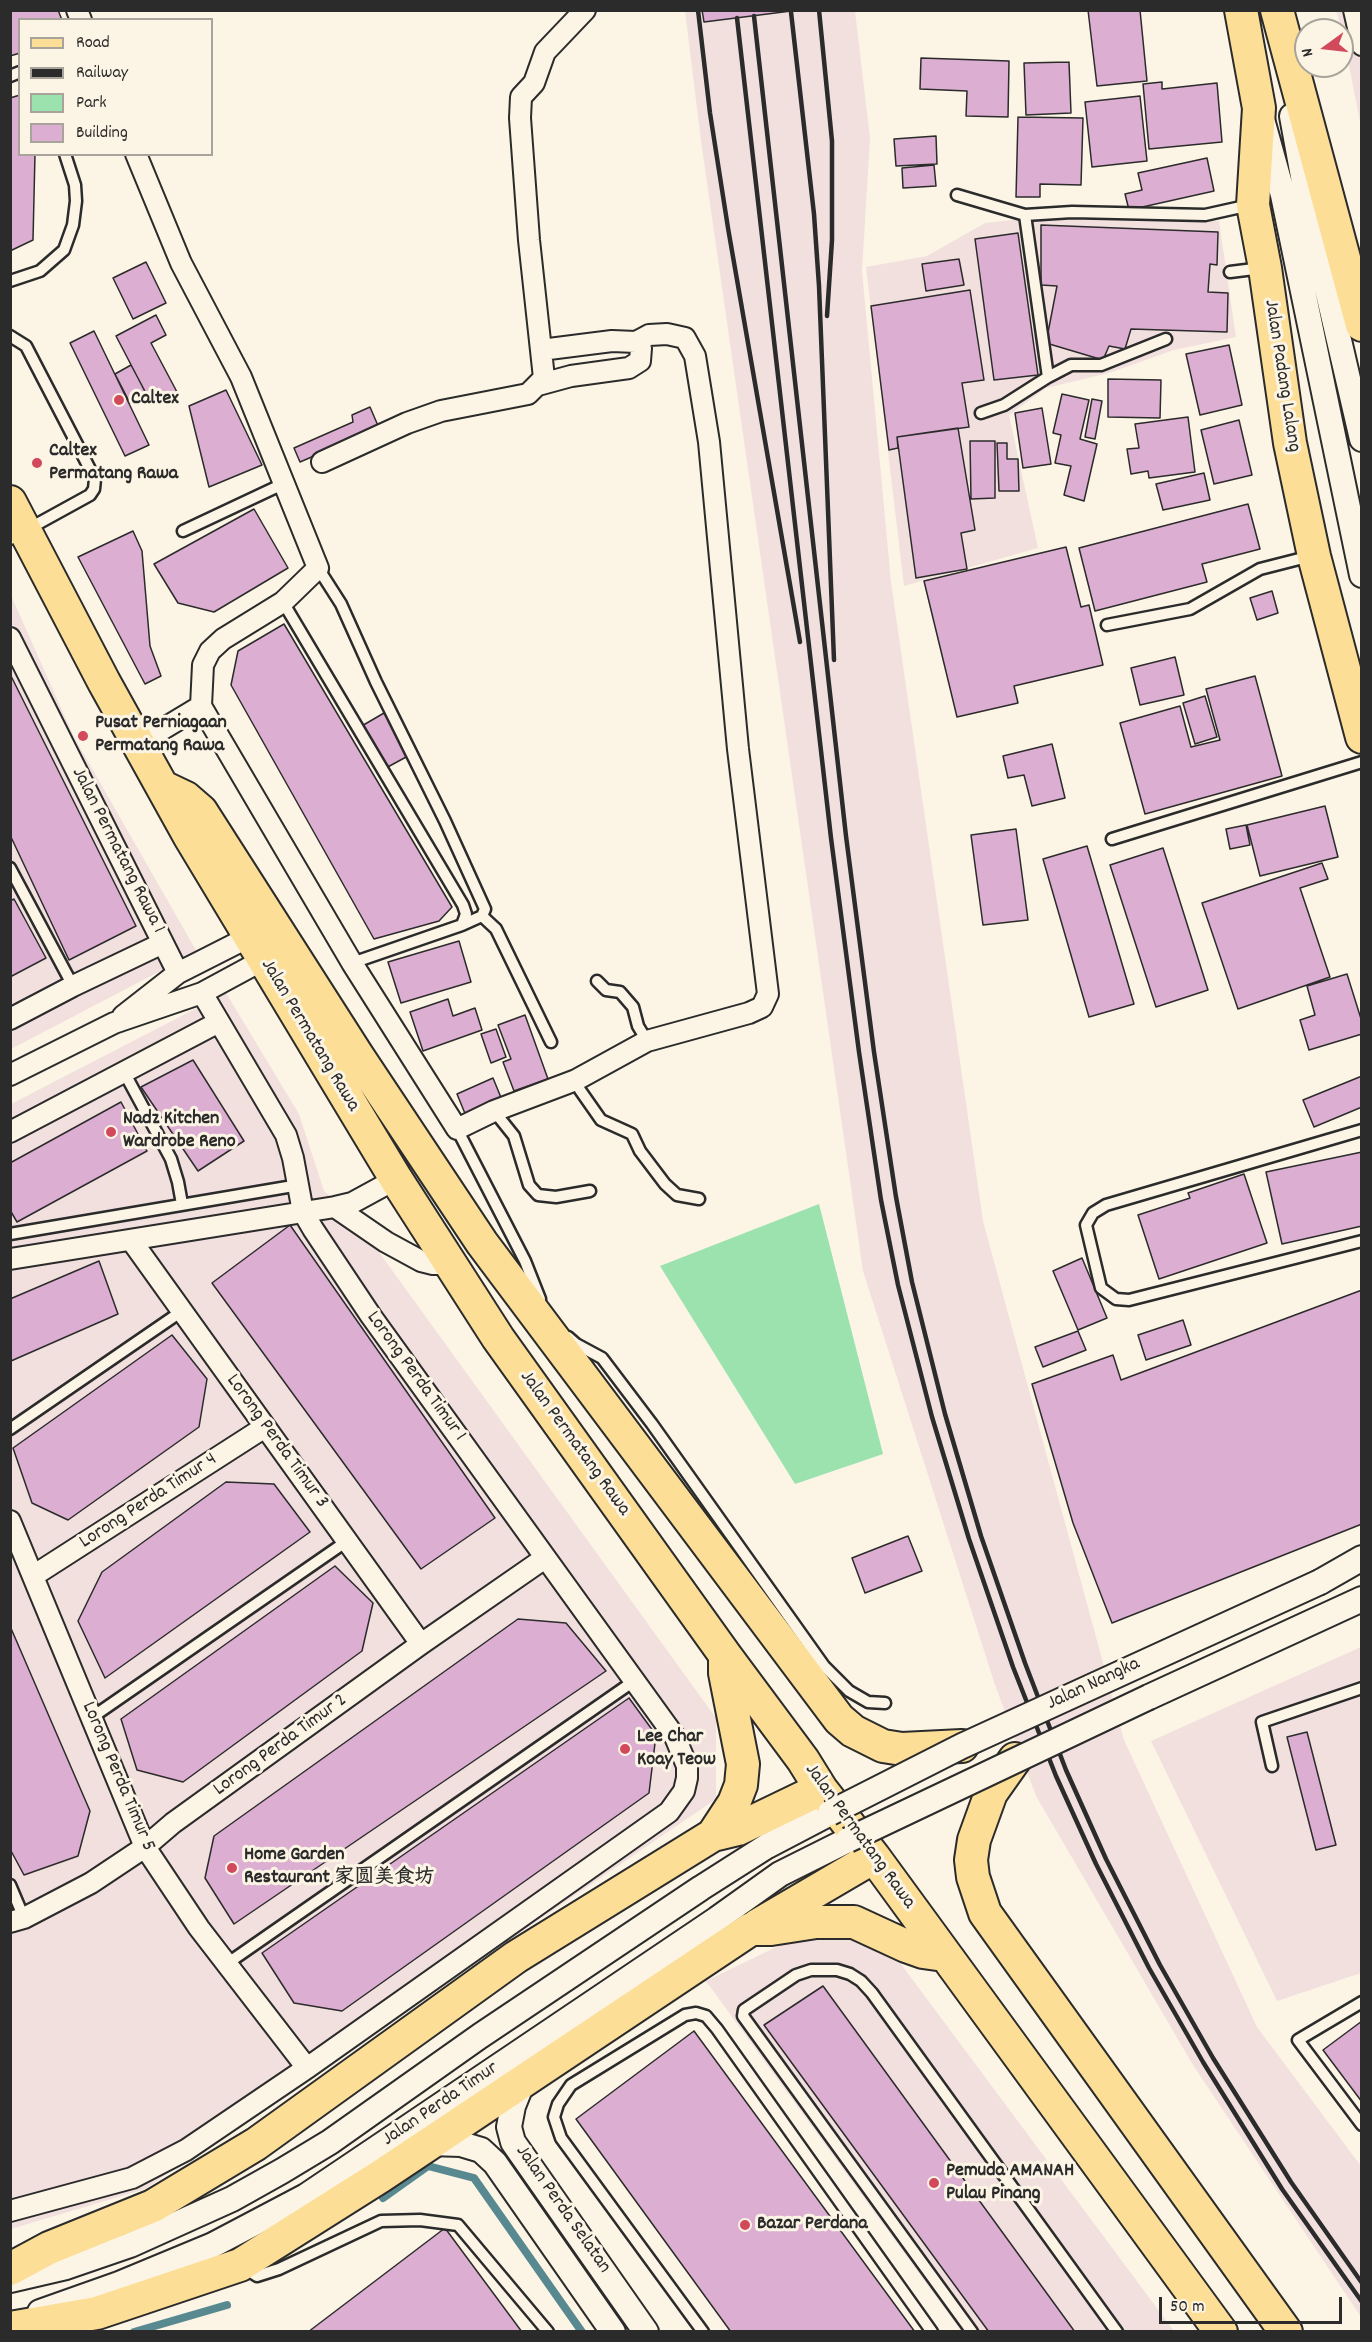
<!DOCTYPE html>
<meta charset="utf-8">
<style>
body{margin:0}
#map{position:relative;width:1372px;height:2342px;overflow:hidden;background:#fcf5e5;font-family:Dekko,sans-serif}
canvas{display:block}
.frame{position:absolute;inset:0;border:12px solid #2b2b2b;pointer-events:none}
.legend{position:absolute;left:18px;top:18px;width:195px;height:138px;box-sizing:border-box;background:#fcf5e5;border:2px solid #a8a49b;margin:0;padding:8px 10px;list-style:none;font-size:18px;color:#2b2b2b}
.legend li{display:flex;align-items:center;gap:12px;height:30px}
.legend b{width:30px;border:2px solid #a8a49b}
.north{position:absolute;left:1294px;top:18px;width:60px;height:60px;box-sizing:border-box;background:#fcf5e5;border:2px solid #a8a49b;border-radius:50%;rotate:255deg;font-size:16px;font-weight:700;line-height:24px;text-align:center;color:#2b2b2b}
.north::after{content:'';display:block;margin:auto;width:21px;height:27px;background:#d1495b;clip-path:polygon(50% 0,100% 100%,50% 72%,0 100%)}
.scale{position:absolute;left:1159px;top:2297px;width:183px;height:27px;box-sizing:border-box;border:3px solid #2b2b2b;border-top:0;padding-left:8px;font-size:18px;line-height:21px;white-space:nowrap;color:#2b2b2b;-webkit-text-stroke:4px #fcf5e5;paint-order:stroke}
</style>
<div id="map">
<canvas width="1372" height="2342"></canvas>
<div class="frame"></div>
<ul class="legend">
<li><b style="height:8px;background:#fcde96"></b>Road</li>
<li><b style="height:8px;background:#2b2b2b"></b>Railway</li>
<li><b style="height:16px;background:#9be2af"></b>Park</li>
<li><b style="height:16px;background:#dcaed1"></b>Building</li>
</ul>
<div class="north">N</div>
<div class="scale">50 m</div>
</div>
<script>
const context = document.querySelector('canvas').getContext('2d');
context.lineJoin = 'round';
function fill(path, color) {
  context.fillStyle = color;
  context.fill(path, 'evenodd');
}
function poly(rows) {
  const path = new Path2D();
  for (const r of rows) {
    path.moveTo(r[0], r[1]);
    for (let i = 2; i < r.length; i += 2) path.lineTo(r[i], r[i + 1]);
  }
  return path;
}
function stroke(path, color, width, dash) {
  context.strokeStyle = color;
  context.lineWidth = width;
  context.lineCap = dash ? 'butt' : 'round';
  context.setLineDash(dash || []);
  context.stroke(path);
}
function label(font, color, halo, rows, align = 'center') {
  context.font = font + ' Dekko,"LXGW WenKai TC",sans-serif';
  context.lineWidth = 6;
  context.setLineDash([]);
  context.textBaseline = 'middle';
  context.strokeStyle = halo;
  context.fillStyle = color;
  for (const [text, x, y, turn = 0] of rows) {
    context.save();
    context.translate(x, y);
    context.rotate((+turn || 0) * Math.PI / 180);
    context.textAlign = isNaN(turn) ? turn : align;
    if (halo) context.strokeText(text, 0, 0);
    context.fillText(text, 0, 0);
    context.restore();
  }
}
fill(poly([
 [685,11,855,11,870,138,862,271,891,582,983,1221,1124,1740,1257,2027,1361,2166,1361,2317,1193,2065,1036,1796,994,1682,863,1271,701,141],
 [1336,11,1361,11,1361,127,1342,30],
 [1056,215,1219,221,1236,337,1174,350,1109,373,1046,388,1009,415,1038,548,904,586,866,267,927,256,985,223],
 [10,593,74,737,197,952,11,1049],
 [226,993,299,1114,324,1191,350,1212,716,1718,716,1799,145,2189,11,2229,11,1104],
 [1361,1647,1361,1973,1277,2001,1151,1741],
 [843,1934,895,1956,1174,2331,961,2331,706,1981,797,1937]
]), '#f2e0df');
fill(poly([
 [819,1204,883,1454,795,1484,660,1266]
]), '#9be2af');
stroke(poly([
 [383,2198,428,2166,474,2178,582,2332],
 [134,2332,227,2305]
]), '#598990', 8);
const building = poly([
 [10,10,58,10,62,20,20,20,20,53,10,56,10,10],
 [702,10,799,10,704,22,702,10],
 [1088,10,1140,10,1147,81,1097,86,1088,10],
 [921,58,1009,61,1008,117,966,116,967,91,920,89,921,58],
 [1069,62,1071,113,1026,115,1024,63,1069,62],
 [1162,82,1162,89,1217,83,1222,142,1149,149,1143,84,1162,82],
 [20,95,20,154,35,154,33,240,10,251,10,98,20,95],
 [1140,96,1147,161,1092,167,1085,102,1140,96],
 [1018,117,1083,118,1081,185,1040,184,1040,197,1016,197,1018,117],
 [936,136,937,164,896,166,894,139,936,136],
 [1207,158,1214,191,1129,210,1125,194,1142,190,1138,173,1207,158],
 [934,165,936,186,903,188,902,168,934,165],
 [1041,225,1218,232,1217,265,1210,264,1208,292,1228,293,1227,332,1131,329,1125,349,1109,346,1103,360,1046,343,1057,286,1041,285,1041,225],
 [1018,233,1038,375,994,380,975,239,1018,233],
 [959,259,964,285,926,291,922,264,959,259],
 [146,262,166,303,133,319,113,278,146,262],
 [970,290,984,380,962,383,969,427,897,437,898,448,889,450,871,306,970,290],
 [156,315,166,335,151,343,177,392,152,405,116,336,156,315],
 [94,331,149,445,125,456,70,343,94,331],
 [1229,345,1242,405,1200,415,1186,354,1229,345],
 [131,365,147,395,130,403,115,374,131,365],
 [1108,379,1161,380,1160,418,1108,417,1108,379],
 [226,390,262,465,209,487,189,406,226,390],
 [1062,394,1089,400,1080,439,1097,444,1084,501,1064,495,1071,466,1055,463,1061,435,1053,433,1062,394],
 [1092,399,1102,401,1095,439,1085,437,1092,399],
 [370,407,379,428,300,462,294,448,353,422,352,415,370,407],
 [1042,408,1051,464,1023,468,1015,413,1042,408],
 [1188,417,1195,472,1149,478,1148,471,1131,474,1127,449,1139,448,1135,424,1188,417],
 [1239,420,1252,475,1214,484,1201,430,1239,420],
 [958,428,975,530,961,533,967,569,916,578,897,437,958,428],
 [970,441,995,441,995,498,971,499,970,441],
 [997,443,1007,443,1007,459,1018,459,1019,491,999,491,997,443],
 [1204,473,1210,500,1163,510,1156,484,1204,473],
 [1248,504,1260,549,1202,564,1207,582,1095,611,1079,548,1248,504],
 [254,509,288,568,214,612,178,603,154,564,254,509],
 [133,531,142,551,150,646,161,676,145,684,78,557,133,531],
 [1066,547,1081,607,1089,605,1103,665,1014,686,1018,703,957,717,924,581,1066,547],
 [1272,591,1278,613,1257,620,1250,598,1272,591],
 [284,624,452,907,439,921,374,939,231,685,238,651,284,624],
 [1175,657,1184,695,1140,705,1131,668,1175,657],
 [10,674,136,926,69,960,10,835,10,674],
 [1255,676,1282,776,1145,814,1120,723,1180,706,1191,747,1220,740,1206,689,1255,676],
 [1205,696,1217,737,1195,744,1183,703,1205,696],
 [384,713,408,756,384,769,360,727,384,713],
 [1052,744,1065,798,1032,806,1024,775,1008,778,1003,756,1052,744],
 [1325,806,1338,857,1260,876,1247,825,1325,806],
 [1246,825,1250,845,1230,849,1226,829,1246,825],
 [1016,829,1028,920,983,925,971,835,1016,829],
 [1087,846,1134,1004,1089,1017,1043,859,1087,846],
 [1163,848,1208,990,1156,1007,1110,865,1163,848],
 [1322,863,1328,879,1300,888,1330,977,1238,1009,1202,903,1322,863],
 [14,899,46,958,10,977,10,901,14,899],
 [459,941,471,982,401,1003,388,962,459,941],
 [1347,974,1362,1022,1362,1034,1309,1050,1300,1020,1315,1015,1307,986,1347,974],
 [448,999,453,1016,475,1008,482,1030,423,1051,410,1012,448,999],
 [525,1015,548,1079,514,1091,503,1062,511,1059,498,1025,525,1015],
 [496,1029,506,1057,491,1063,481,1034,496,1029],
 [193,1060,244,1141,198,1171,141,1087,193,1060],
 [1362,1076,1362,1107,1314,1127,1303,1100,1362,1076],
 [493,1078,502,1100,466,1116,457,1094,493,1078],
 [121,1102,147,1151,17,1222,10,1210,10,1163,121,1102],
 [1362,1152,1362,1226,1282,1244,1266,1172,1362,1152],
 [1244,1174,1267,1243,1159,1279,1138,1215,1190,1198,1188,1193,1244,1174],
 [290,1225,495,1518,421,1569,212,1283,290,1225],
 [1082,1258,1107,1318,1078,1330,1053,1271,1082,1258],
 [99,1261,118,1314,11,1361,10,1299,99,1261],
 [1362,1290,1362,1524,1112,1623,1073,1523,1032,1384,1113,1355,1121,1380,1362,1290],
 [1183,1320,1191,1345,1146,1360,1138,1335,1183,1320],
 [1078,1331,1086,1350,1043,1367,1035,1347,1078,1331],
 [172,1335,207,1379,199,1427,68,1520,32,1503,13,1448,172,1335],
 [226,1482,274,1484,310,1532,105,1678,78,1621,102,1572,226,1482],
 [908,1536,922,1571,865,1593,852,1558,908,1536],
 [335,1566,373,1603,362,1651,183,1782,137,1770,121,1719,335,1566],
 [518,1619,566,1623,606,1671,234,1924,205,1878,214,1836,518,1619],
 [10,1626,90,1811,78,1856,24,1875,10,1849,10,1626],
 [629,1698,656,1735,649,1793,342,2011,294,2003,262,1953,629,1698],
 [1307,1732,1336,1845,1316,1850,1287,1737,1307,1732],
 [823,1986,1075,2332,989,2332,764,2025,823,1986],
 [1362,2021,1362,2102,1323,2050,1362,2021],
 [694,2031,915,2332,731,2332,576,2119,694,2031],
 [445,2228,522,2332,308,2332,445,2228]
]);
fill(building, '#dcaed1');
stroke(building, '#2b2b2b', 1.5);
const service = poly([
 [10,76,20,72],
 [957,195,1025,215,1072,212,1205,215,1250,205],
 [1025,215,1048,377],
 [1230,272,1262,268],
 [10,281,40,271,64,250,73,225,76,201,75,185,65,154],
 [10,336,26,346,95,479,94,489,90,495,10,539],
 [981,413,1004,405,1048,377,1071,365,1101,365,1166,339],
 [183,531,285,483],
 [318,568,341,604,376,682,445,821,485,909,482,916,462,925],
 [283,602,463,905,466,914,462,925,352,963],
 [1107,625,1190,609,1260,569,1311,556],
 [1112,839,1362,762],
 [10,868,73,986],
 [482,916,496,929,551,1042],
 [597,981,606,990,620,992,633,1007,638,1026,647,1041],
 [124,1072,171,1159,178,1182,182,1204],
 [576,1080,580,1090,601,1120,632,1134,640,1151,665,1184,677,1195,699,1199],
 [494,1111,514,1136,529,1185,538,1195,556,1197,590,1191],
 [457,1129,525,1261,540,1299],
 [1362,1130,1106,1205,1093,1213,1086,1225,1101,1288,1116,1299,1129,1300,1362,1241],
 [10,1234,299,1185],
 [568,1337,576,1344,602,1358,652,1424,824,1666,849,1691,868,1702,885,1703],
 [10,1429,182,1311],
 [91,1718,347,1541],
 [1272,1766,1262,1722,1362,1688],
 [10,1885,24,1918],
 [228,1963,634,1681],
 [1362,2002,1298,2040,1362,2125],
 [243,2267,257,2276,279,2269,381,2221,420,2220,458,2225,548,2332],
 [703,2332,561,2138,554,2117,558,2104,571,2085,685,2015,696,2013,706,2016,717,2029,932,2332],
 [972,2332,743,2016,744,2010,796,1975,811,1970,837,1970,850,1974,861,1981,872,1993,1117,2332]
]);
const minor = poly([
 [77,10,81,20],
 [1354,10,1362,45],
 [136,154,181,263,241,377,318,568,283,602,223,639,210,651,203,665,201,706,352,963,457,1129,494,1111,576,1080,647,1041,749,1013,762,1007,768,994,738,749,709,442,695,356,685,338,667,334,649,335,636,342],
 [538,385,571,376,629,368,640,361,641,348,636,342,612,341,541,350],
 [322,462,407,423,441,411,528,394,544,378,529,240,520,118,521,97,534,83,545,52,585,10],
 [10,638,178,973],
 [138,744,201,706],
 [123,1016,178,973,249,937],
 [10,1019,73,986,163,943],
 [10,1075,114,1023,202,993,263,960],
 [10,1132,219,1022],
 [335,1207,386,1242,421,1261,433,1264,450,1264],
 [131,1240,421,1644],
 [10,1259,335,1207,352,1203,396,1179],
 [10,1521,145,1847,199,1928,307,2068],
 [33,1576,265,1427],
 [10,1922,24,1918,91,1883,145,1847,173,1823,421,1644,545,1558],
 [10,2211,132,2178,186,2150,307,2068,669,1812,684,1791,687,1778,687,1766,675,1737,371,1316,313,1229,303,1212,293,1158,286,1135,202,993]
]);
const tertiary = poly([
 [1292,116,1311,220,1362,439],
 [1263,123,1283,195,1362,575],
 [1320,1582,1362,1558],
 [1149,1697,1362,1599],
 [523,2081,513,2106,509,2127,513,2142,646,2332],
 [430,2143,461,2144,481,2150,495,2163,613,2332],
 [10,2280,66,2267,130,2245,232,2199,282,2171,330,2142,480,2036,701,1888,767,1846,830,1813],
 [40,2312,119,2284,213,2245,306,2196,717,1919,780,1874,848,1840]
]);
const primary = poly([
 [1241,10,1259,108,1253,205,1265,268,1290,443,1314,556,1362,737],
 [1277,10,1362,325],
 [10,502,104,682,190,837,396,1179,498,1338,725,1655,803,1760,821,1789,874,1857,1221,2332],
 [165,788,186,798,201,811,357,1055,482,1243,839,1719,853,1731,883,1746,902,1749,962,1746],
 [1015,1759,991,1793,974,1840,971,1860,973,1877,985,1913,1286,2332],
 [713,1835,738,1829,821,1789],
 [758,1925,874,1857],
 [10,2269,49,2248,153,2206,256,2144,516,1957,713,1835,734,1803,741,1785,743,1764,725,1673,725,1660],
 [10,2328,97,2313,240,2265,381,2176,751,1929,771,1929,816,1922,854,1922,906,1946,923,1952,944,1955]
]);
stroke(service, '#2b2b2b', 15);
stroke(minor, '#2b2b2b', 24);
stroke(tertiary, '#2b2b2b', 28);
stroke(primary, '#2b2b2b', 36);
stroke(service, '#fcf5e5', 10);
stroke(minor, '#fcf5e5', 20);
stroke(tertiary, '#fcf5e5', 24);
stroke(primary, '#fcde96', 32);
stroke(poly([
 [698,10,710,113,728,228,800,642],
 [819,10,832,141,832,240,827,316],
 [791,12,814,214,819,286,834,660],
 [754,16,846,836,874,1052,896,1197,912,1282,945,1414,981,1536,1025,1663,1066,1770,1106,1859,1160,1965,1213,2058,1291,2182,1362,2283],
 [737,18,831,838,859,1052,881,1200,898,1285,932,1417,969,1539,1013,1667,1056,1776,1096,1864,1149,1968,1203,2062,1282,2189,1362,2302]
]), '#2b2b2b', 4.5);
const tertiaryBridge = poly([
 [830,1813,962,1746,1320,1582],
 [848,1840,1149,1697]
]);
stroke(tertiaryBridge, '#2b2b2b', 28, []);
stroke(tertiaryBridge, '#fcf5e5', 24);
for (const [x, y, r, color] of [
 [119,400,6,"#d1495b"],
 [37,463,6,"#d1495b"],
 [83,736,6,"#d1495b"],
 [111,1132,6,"#d1495b"],
 [625,1749,6,"#d1495b"],
 [232,1868,6,"#d1495b"],
 [934,2183,6,"#d1495b"],
 [745,2225,6,"#d1495b"]
]) {
  const dot = new Path2D();
  dot.arc(x, y, r, 0, 2 * Math.PI);
  context.fillStyle = color;
  context.fill(dot);
  stroke(dot, '#fcf5e5', 2);
}
label('20px', '#2b2b2b', '#fcf5e5', [
 ["Jalan Padang Lalang",1281,376,81],
 ["Jalan Permatang Rawa 1",117,851,63],
 ["Jalan Permatang Rawa",309,1036,59],
 ["Lorong Perda Timur 1",415,1377,54],
 ["Lorong Perda Timur 3",276,1442,54],
 ["Jalan Permatang Rawa",574,1444,54],
 ["Lorong Perda Timur 4",149,1502,-33],
 ["Jalan Nangka",1094,1685,-25],
 ["Lorong Perda Timur 2",281,1746,-36],
 ["Lorong Perda Timur 5",117,1777,67],
 ["Jalan Permatang Rawa",859,1837,54],
 ["Jalan Perda Timur",441,2105,-34],
 ["Jalan Perda Selatan",562,2210,55]
]);
label('bold 20px', '#2b2b2b', '#fcf5e5', [
 ["Caltex",131,400],
 ["Caltex",49,452],
 ["Permatang Rawa",49,475],
 ["Pusat Perniagaan",95,724],
 ["Permatang Rawa",95,747],
 ["Nadz Kitchen",123,1120],
 ["Wardrobe Reno",123,1143],
 ["Lee Char",637,1738],
 ["Koay Teow",637,1761],
 ["Home Garden",244,1856],
 ["Restaurant 家圆美食坊",244,1879],
 ["Pemuda AMANAH",946,2172],
 ["Pulau Pinang",946,2195],
 ["Bazar Perdana",757,2225]
], 'left');
</script>
